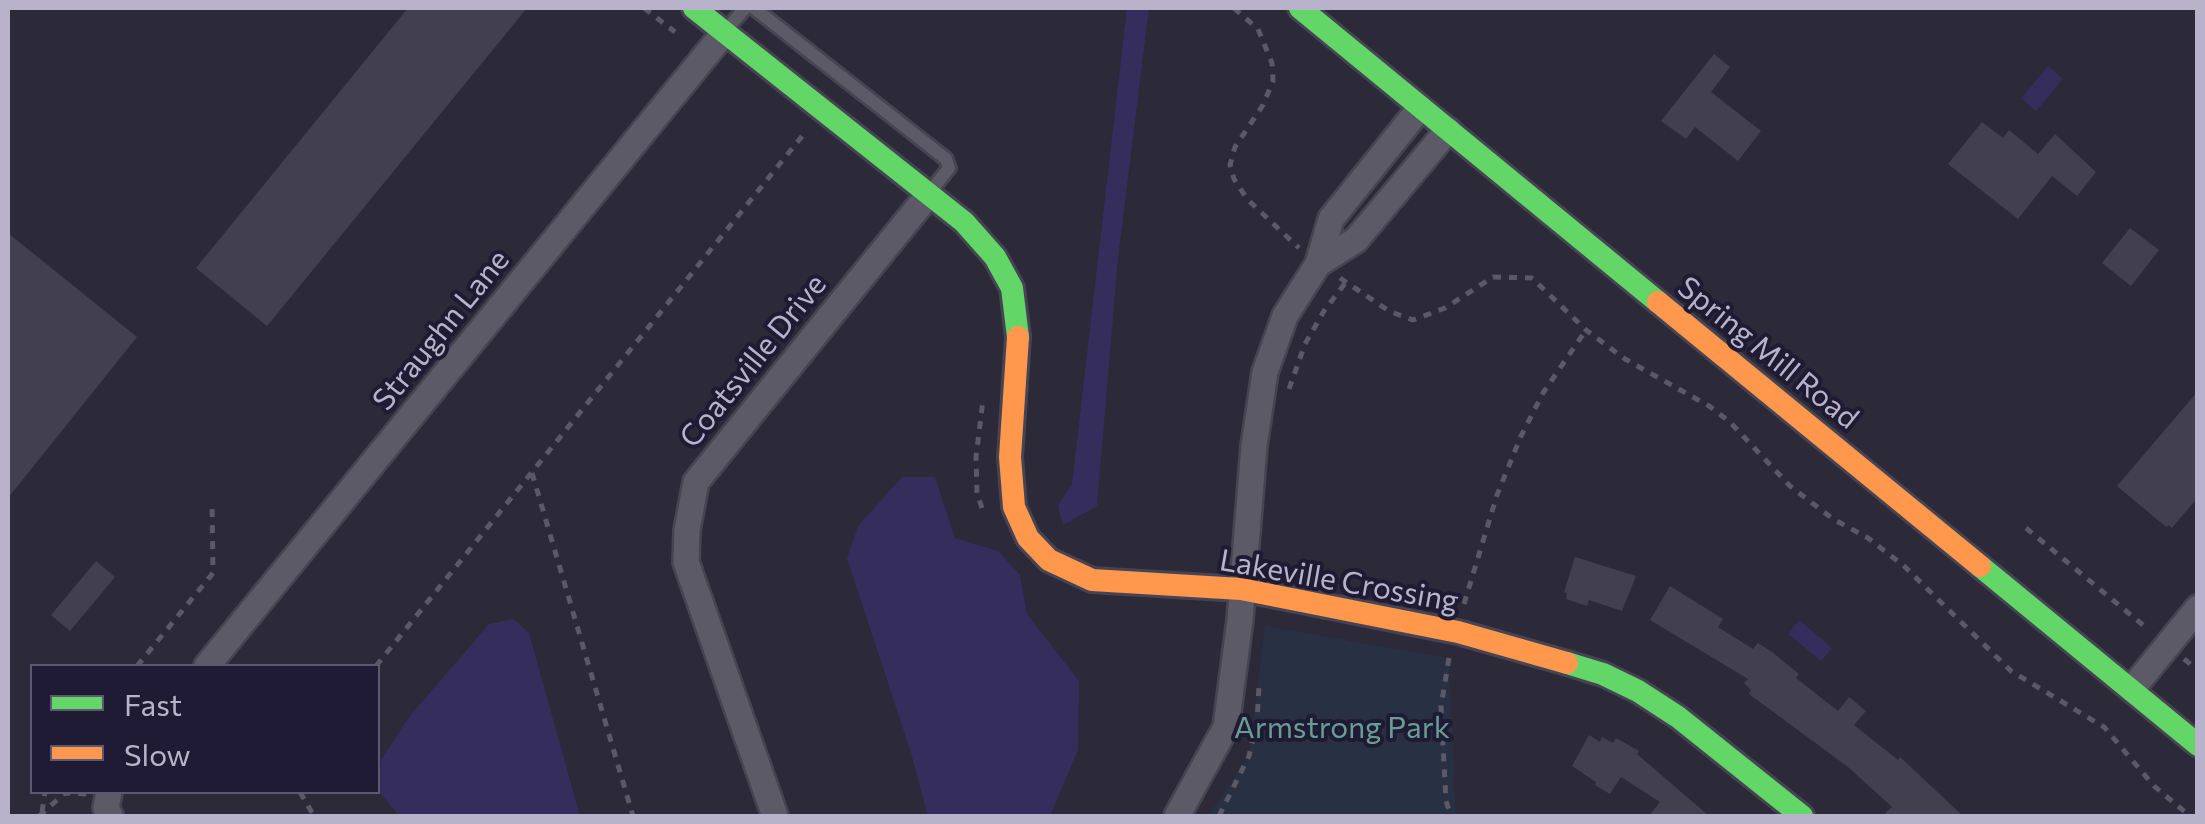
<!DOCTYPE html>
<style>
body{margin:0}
#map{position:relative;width:2205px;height:824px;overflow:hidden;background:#2c2939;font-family:Commissioner,sans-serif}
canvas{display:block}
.frame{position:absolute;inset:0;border:10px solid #b8b3cb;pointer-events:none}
.legend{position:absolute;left:30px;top:664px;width:350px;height:130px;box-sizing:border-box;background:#201b35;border:2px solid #5d5871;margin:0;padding:12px 18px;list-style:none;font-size:30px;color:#b8b3cb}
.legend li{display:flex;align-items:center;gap:20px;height:50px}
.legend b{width:50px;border:2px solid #5d5871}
</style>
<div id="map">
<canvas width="2205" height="824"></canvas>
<div class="frame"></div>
<ul class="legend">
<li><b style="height:12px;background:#63d668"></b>Fast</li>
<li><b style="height:12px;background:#ff974d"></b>Slow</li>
</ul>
</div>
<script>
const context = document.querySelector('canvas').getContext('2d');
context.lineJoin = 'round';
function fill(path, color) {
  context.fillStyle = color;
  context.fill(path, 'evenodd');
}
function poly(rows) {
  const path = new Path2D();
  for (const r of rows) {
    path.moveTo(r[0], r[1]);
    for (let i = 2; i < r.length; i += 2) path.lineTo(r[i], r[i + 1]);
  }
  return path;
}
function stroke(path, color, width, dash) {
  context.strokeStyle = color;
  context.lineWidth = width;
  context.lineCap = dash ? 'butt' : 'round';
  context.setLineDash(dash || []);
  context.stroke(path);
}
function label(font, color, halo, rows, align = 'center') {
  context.font = font + ' Commissioner,sans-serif';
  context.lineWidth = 8;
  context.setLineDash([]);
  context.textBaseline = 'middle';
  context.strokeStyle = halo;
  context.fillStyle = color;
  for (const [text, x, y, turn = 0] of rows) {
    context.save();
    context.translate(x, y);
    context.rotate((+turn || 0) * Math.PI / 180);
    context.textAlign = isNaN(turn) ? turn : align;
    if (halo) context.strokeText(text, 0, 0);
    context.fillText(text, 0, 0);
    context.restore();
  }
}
fill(poly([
 [1265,626,1449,658,1456,816,1208,816,1249,756]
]), '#283043');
fill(poly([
 [1127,8,1149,8,1118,258,1097,506,1063,525,1058,506,1072,484],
 [2048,66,2063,79,2036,111,2021,98],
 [902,477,935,477,955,538,998,551,1020,575,1027,614,1079,681,1078,750,1050,816,928,816,911,753,847,558,858,526],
 [513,619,529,633,580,816,399,816,378,790,381,760,409,717,489,624],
 [1799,620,1832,648,1821,661,1788,634]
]), '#352e5c');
fill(poly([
 [408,8,527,8,267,326,196,268],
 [1714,54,1730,67,1711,92,1761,131,1738,161,1695,127,1686,139,1661,121],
 [1982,122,2003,138,2009,130,2038,154,2055,134,2096,172,2077,196,2052,176,2018,219,1948,164],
 [2130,228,2159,250,2131,286,2102,263],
 [8,233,137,337,8,498],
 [2198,391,2198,497,2172,528,2169,525,2166,527,2117,486],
 [1575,557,1636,576,1622,611,1589,600,1587,606,1566,599,1567,593,1564,592],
 [96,561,115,577,70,631,51,615],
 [1670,586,1723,619,1718,627,1753,649,1758,643,1772,652,1799,674,1796,678,1838,711,1849,697,1866,711,1854,725,1898,760,1900,757,1963,816,1882,816,1892,807,1848,767,1749,694,1751,690,1744,683,1748,679,1650,620],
 [1589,735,1600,742,1602,737,1613,743,1616,738,1639,751,1637,754,1709,816,1649,816,1660,802,1621,777,1610,794,1595,785,1596,782,1572,766]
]), '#42404e');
const lane = poly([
 [754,8,946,159,949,168,930,192],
 [727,29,745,8]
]);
const street = poly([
 [1318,264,1356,240,1448,130],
 [207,666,724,33],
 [2132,689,2198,608],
 [109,792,106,808,110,816],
 [775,816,686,562,687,530,696,482,929,194],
 [1177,816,1226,727,1240,620,1254,446,1265,372,1285,316,1318,264,1331,219,1420,108]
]);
const fast = poly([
 [694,8,964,222,995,257,1012,288,1018,337],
 [1300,8,1658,302],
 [1980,566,2198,745],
 [1567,663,1603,674,1638,691,1678,717,1802,816]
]);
const slow = poly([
 [1658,302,1980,566],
 [1018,337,1010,457,1014,507,1028,538,1049,560,1092,580,1241,589,1458,632,1567,663]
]);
stroke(lane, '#464450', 18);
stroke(street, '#464450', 30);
stroke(fast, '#464453', 28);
stroke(slow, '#464453', 28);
stroke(poly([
 [644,8,675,32],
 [1234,8,1258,29,1272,63,1273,81,1263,105,1235,147,1230,165,1234,179,1247,199,1299,248],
 [1340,278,1389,311,1413,320,1445,308,1493,277,1532,278,1586,330,1625,359,1709,406,1729,421,1790,486,1833,519,1868,538,1904,566,2011,671,2104,727,2154,786,2190,816],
 [1289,389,1305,344,1324,311,1346,282],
 [532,473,633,816],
 [982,508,977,493,976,457,983,400],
 [2026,528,2149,630],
 [1464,604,1497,495,1521,436,1543,393,1586,330],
 [1449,658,1441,707,1446,801,1451,816],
 [2184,659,2198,670],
 [137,666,213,573,212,504],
 [376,666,803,135],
 [300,792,314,816],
 [42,812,45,792],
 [39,816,65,793,87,794],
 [1219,816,1249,756,1257,721,1259,686]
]), '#5a5965', 5, [8, 8]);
stroke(lane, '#5c5a67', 12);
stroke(street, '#5c5a67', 25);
stroke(fast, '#63d668', 22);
stroke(slow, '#ff974d', 22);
label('30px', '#b8b3cb', '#201b35', [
 ["Straughn Lane",441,330,-51],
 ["Spring Mill Road",1768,353,39],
 ["Coatsville Drive",753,361,-51],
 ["Lakeville Crossing",1339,581,10]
]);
label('30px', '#689d94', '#201b35', [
 ["Armstrong Park",1342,728]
]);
</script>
